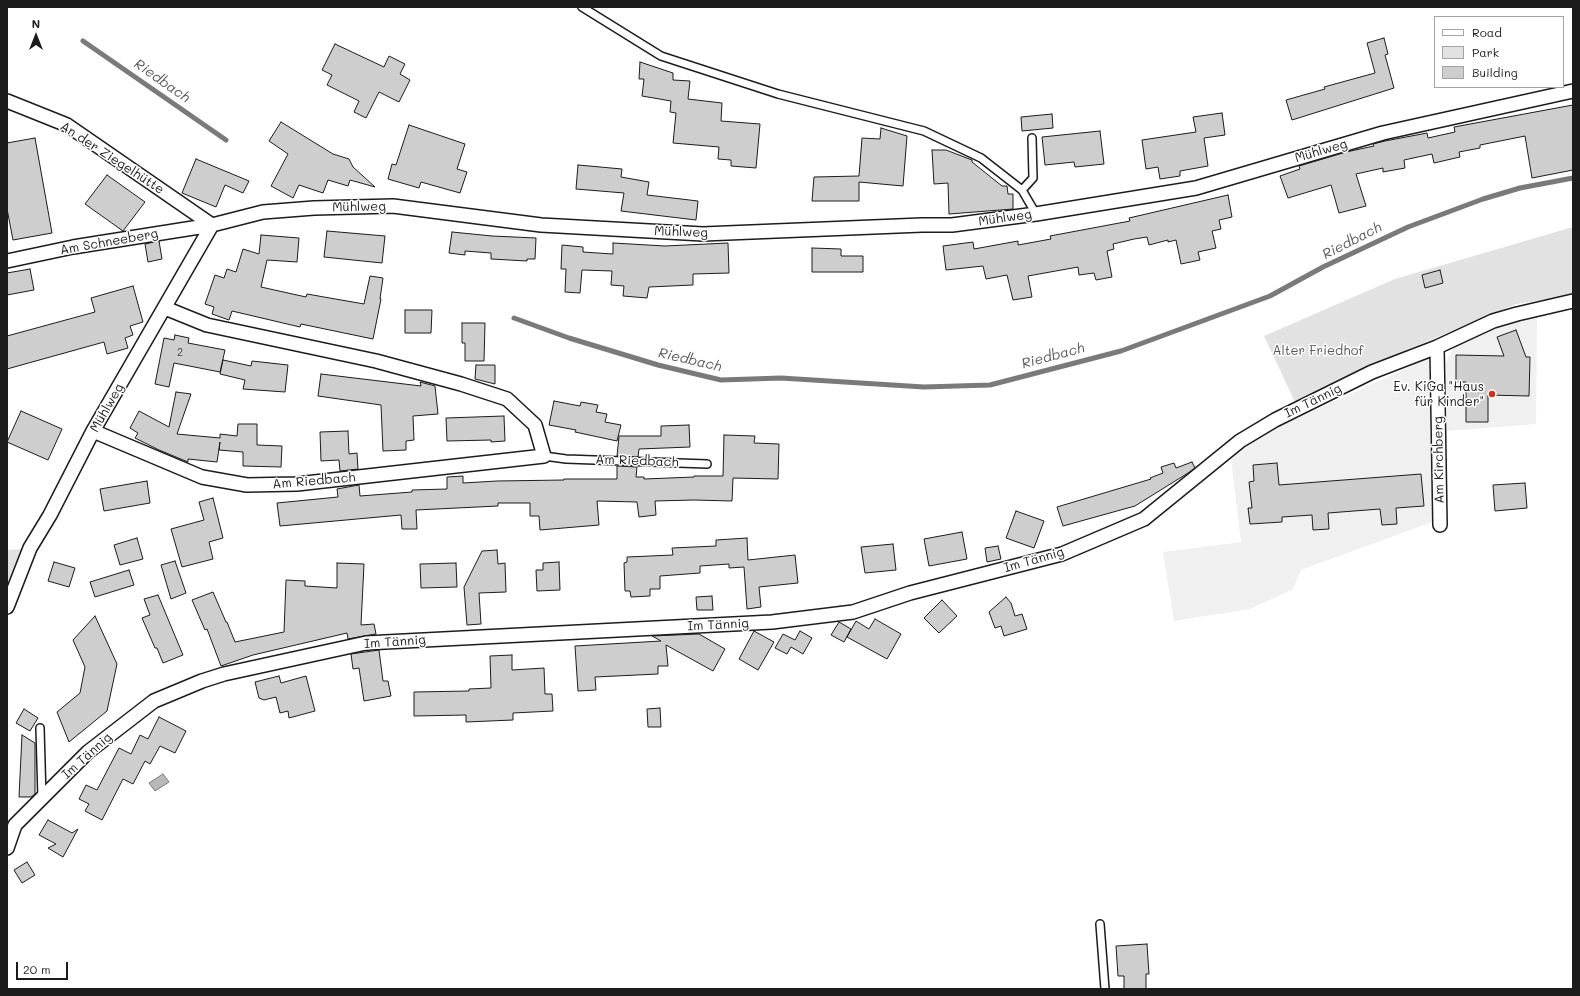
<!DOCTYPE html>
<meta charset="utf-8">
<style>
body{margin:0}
#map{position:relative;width:1580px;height:996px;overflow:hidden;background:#fff;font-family:Mali,sans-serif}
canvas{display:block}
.frame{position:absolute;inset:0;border:8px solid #1c1c1c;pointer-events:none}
.legend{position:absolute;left:1434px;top:16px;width:130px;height:72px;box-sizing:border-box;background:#fff;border:1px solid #a4a4a4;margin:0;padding:5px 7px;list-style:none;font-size:12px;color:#1c1c1c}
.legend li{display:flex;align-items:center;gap:8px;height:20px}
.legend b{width:20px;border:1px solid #a4a4a4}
.north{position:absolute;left:16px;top:16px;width:40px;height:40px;-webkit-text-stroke:3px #fff;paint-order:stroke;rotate:0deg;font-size:11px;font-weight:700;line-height:16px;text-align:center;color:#1c1c1c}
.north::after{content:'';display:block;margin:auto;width:14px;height:18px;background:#1c1c1c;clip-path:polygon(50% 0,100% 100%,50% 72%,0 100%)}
.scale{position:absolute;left:16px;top:962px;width:52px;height:18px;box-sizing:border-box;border:2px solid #1c1c1c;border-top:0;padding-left:5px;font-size:12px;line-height:14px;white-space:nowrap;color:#1c1c1c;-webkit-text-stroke:3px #fff;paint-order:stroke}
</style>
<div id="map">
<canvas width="1580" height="996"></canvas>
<div class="frame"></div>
<ul class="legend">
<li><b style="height:5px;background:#fff"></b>Road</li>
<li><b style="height:11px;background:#e2e2e2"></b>Park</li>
<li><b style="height:11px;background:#cecece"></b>Building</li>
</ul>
<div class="north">N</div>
<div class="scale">20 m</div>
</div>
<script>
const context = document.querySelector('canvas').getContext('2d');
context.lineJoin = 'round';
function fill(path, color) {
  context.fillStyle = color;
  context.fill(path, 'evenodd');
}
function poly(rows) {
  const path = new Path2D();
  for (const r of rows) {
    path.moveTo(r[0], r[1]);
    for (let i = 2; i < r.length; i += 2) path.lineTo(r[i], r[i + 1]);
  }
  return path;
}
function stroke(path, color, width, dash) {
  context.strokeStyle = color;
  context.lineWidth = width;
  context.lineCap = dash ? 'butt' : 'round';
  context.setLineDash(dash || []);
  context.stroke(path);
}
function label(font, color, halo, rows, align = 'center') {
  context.font = font + ' Mali,sans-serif';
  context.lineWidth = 3;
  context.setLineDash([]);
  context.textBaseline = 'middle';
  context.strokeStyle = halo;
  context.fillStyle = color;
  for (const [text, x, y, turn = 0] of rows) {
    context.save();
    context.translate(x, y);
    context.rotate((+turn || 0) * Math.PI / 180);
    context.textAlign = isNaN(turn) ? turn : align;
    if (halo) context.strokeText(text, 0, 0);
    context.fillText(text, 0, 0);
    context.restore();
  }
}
fill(poly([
 [1537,317,1536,424,1447,431,1446,363,1456,342,1494,327],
 [1429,358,1432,522,1301,570,1293,589,1250,609,1174,621,1163,552,1241,542,1231,460,1242,449,1274,429]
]), '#f0f0f0');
fill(poly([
 [1573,227,1573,296,1516,304,1371,365,1295,402,1264,336,1395,279],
 [24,549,7,591,7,550]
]), '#e2e2e2');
const water = poly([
 [163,774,169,782,155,791,149,783,163,774]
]);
fill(water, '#b8b8b8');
stroke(water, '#7a7a7a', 1);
stroke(poly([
 [83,41,226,140],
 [514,318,569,338,658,365,721,380,781,378,924,387,990,385,1121,351,1270,296,1323,267,1408,227,1483,199,1520,188,1573,178]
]), '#7a7a7a', 5);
const building = poly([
 [1384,38,1388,54,1385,55,1394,88,1292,120,1286,100,1325,89,1324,87,1375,73,1367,43,1384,38],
 [335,44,384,67,389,56,405,64,400,74,410,80,399,102,379,92,366,118,354,112,359,101,327,85,332,75,322,70,335,44],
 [640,62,673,73,673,80,690,81,688,99,722,103,721,121,760,124,756,168,731,166,731,160,718,159,719,147,673,143,676,113,670,112,671,101,642,96,644,79,639,79,640,62],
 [1573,105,1573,170,1532,178,1525,136,1480,145,1480,148,1459,152,1460,157,1434,163,1432,154,1404,160,1405,168,1383,172,1383,168,1356,174,1366,206,1339,213,1331,185,1288,198,1280,176,1300,169,1299,166,1346,152,1374,146,1373,144,1385,141,1427,133,1428,138,1455,132,1454,127,1573,105],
 [1222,113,1225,135,1204,138,1208,166,1180,171,1180,176,1160,179,1158,167,1146,169,1142,140,1196,132,1193,117,1222,113],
 [1052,114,1053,128,1022,131,1021,117,1052,114],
 [281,122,333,154,349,159,353,167,375,187,350,180,348,186,328,180,323,193,299,185,293,198,271,186,288,154,269,141,281,122],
 [409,125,465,144,457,169,467,172,460,193,421,182,419,188,388,179,392,164,396,165,409,125],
 [881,128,907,136,903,186,859,182,859,201,812,201,814,177,859,176,862,138,880,139,881,128],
 [1100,131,1104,164,1075,167,1074,162,1045,165,1042,137,1100,131],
 [35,138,52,233,13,240,7,209,7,143,35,138],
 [932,150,946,150,972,160,972,162,1002,186,1007,186,1008,194,1013,194,1013,209,949,214,948,183,934,184,932,150],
 [196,159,249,181,243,193,225,185,216,207,182,193,196,159],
 [578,165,622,169,621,177,649,182,647,195,698,201,696,220,621,211,624,193,576,189,578,165],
 [107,175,145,202,123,231,85,204,107,175],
 [1228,195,1232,217,1219,220,1221,229,1212,231,1216,248,1198,252,1200,260,1181,264,1176,240,1168,242,1168,240,1149,245,1147,237,1134,239,1113,244,1114,249,1107,251,1112,277,1096,280,1094,273,1079,275,1078,267,1028,276,1032,297,1013,300,1007,275,986,279,983,266,946,270,943,246,973,242,974,249,1018,241,1018,245,1051,239,1050,236,1130,221,1129,218,1228,195],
 [327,231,385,236,382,263,324,257,327,231],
 [452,232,492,236,536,238,535,259,527,259,527,261,491,259,491,253,465,251,465,255,449,253,452,232],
 [261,235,299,238,297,262,267,260,261,287,306,297,307,294,364,304,370,276,383,278,380,299,381,299,373,339,301,324,300,327,232,311,229,320,212,314,214,307,205,304,215,275,224,278,227,269,236,272,243,249,259,254,261,235],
 [159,241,162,259,148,262,145,244,159,241],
 [613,243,665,246,728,243,729,273,693,274,693,285,649,287,647,298,623,296,624,286,611,285,612,271,582,270,580,293,565,292,566,269,561,269,562,245,583,247,583,252,613,254,613,243],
 [812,248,841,249,841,256,863,256,863,272,812,272,812,248],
 [30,269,34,290,7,295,7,273,30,269],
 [1440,270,1443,283,1425,288,1422,275,1440,270],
 [133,286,143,322,130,326,133,335,125,338,128,348,107,354,104,342,7,369,7,336,95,312,91,298,133,286],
 [405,310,432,310,431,333,405,333,405,310],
 [462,323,485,323,484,361,465,361,465,343,462,343,462,323],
 [1516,330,1526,357,1530,357,1529,396,1488,395,1488,422,1466,422,1466,382,1456,382,1456,355,1504,356,1497,337,1516,330],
 [175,335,189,338,188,343,225,350,220,372,174,363,169,387,155,384,164,338,174,340,175,335],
 [223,360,251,366,252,361,288,365,285,392,243,389,245,380,220,374,223,360],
 [476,365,495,365,495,384,475,379,476,365],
 [321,374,421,386,420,382,435,386,438,414,413,416,414,440,406,441,406,450,383,451,381,405,318,396,321,374],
 [176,392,191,394,177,434,220,438,220,434,237,436,238,424,257,424,257,445,282,446,281,467,243,466,243,452,219,450,220,442,217,462,188,459,188,462,159,450,135,438,138,433,130,428,139,411,169,427,176,392],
 [554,401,580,406,581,402,598,405,596,412,607,414,605,422,621,425,617,441,575,432,576,430,549,425,554,401],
 [21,411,62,429,48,460,7,442,21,411],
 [504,416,505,441,491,442,491,440,447,441,446,418,504,416],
 [689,425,690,447,639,449,638,457,617,456,619,436,661,436,661,426,689,425],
 [348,431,349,454,357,453,358,469,340,471,339,460,321,461,320,432,348,431],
 [724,435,755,436,754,443,779,444,778,479,733,478,732,501,694,500,655,501,656,515,639,517,637,502,597,501,599,525,540,530,539,516,530,516,530,503,498,503,498,506,416,510,417,529,402,529,401,515,280,526,277,503,338,497,337,489,359,485,360,496,412,492,412,490,447,489,447,477,463,476,463,483,497,481,564,480,564,479,617,479,617,466,637,467,636,477,644,477,644,479,694,477,694,476,723,476,724,435],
 [1192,462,1195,468,1188,473,1135,506,1063,526,1057,507,1151,479,1150,478,1163,473,1161,467,1174,463,1176,468,1192,462],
 [1277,463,1279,485,1421,474,1424,506,1396,508,1397,524,1382,525,1380,509,1328,513,1329,529,1313,530,1312,515,1282,517,1282,522,1250,524,1248,508,1252,508,1249,482,1254,481,1253,465,1277,463],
 [147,481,150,503,104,511,100,489,147,481],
 [1525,483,1527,508,1495,511,1493,485,1525,483],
 [213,498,223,538,209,542,213,559,182,567,171,529,204,520,199,502,213,498],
 [1016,511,1044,521,1034,548,1006,538,1016,511],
 [962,532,967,559,929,566,924,539,962,532],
 [137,538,143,559,120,565,114,545,137,538],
 [747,538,748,560,795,555,798,583,759,587,761,607,747,609,744,567,729,568,729,564,700,566,700,573,660,576,660,589,650,589,650,596,631,597,630,591,625,591,624,563,627,562,627,557,673,555,672,548,716,546,716,540,747,538],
 [893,544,896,570,865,573,861,547,893,544],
 [998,546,1001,559,987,562,985,548,998,546],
 [497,550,498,564,505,563,506,592,479,593,481,624,467,625,464,587,482,551,497,550],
 [175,561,186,593,171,599,161,565,175,561],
 [54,562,75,568,69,587,48,581,54,562],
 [559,562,560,590,537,591,536,570,543,570,543,563,559,562],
 [337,563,364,564,361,625,374,624,376,634,348,639,347,633,253,655,221,666,207,629,205,630,192,600,213,592,226,622,227,622,235,642,284,632,286,580,305,581,305,586,337,588,337,563],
 [456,563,457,587,421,588,420,564,456,563],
 [129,570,134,585,95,597,90,582,129,570],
 [158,595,183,655,163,663,157,648,155,648,142,618,150,615,144,599,158,595],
 [712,596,713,610,697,610,696,597,712,596],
 [1006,597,1011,603,1015,616,1022,614,1027,629,1004,636,1001,626,995,628,989,612,1006,597],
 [942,600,957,616,939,633,924,618,942,600],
 [95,616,117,664,107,711,69,742,57,712,80,693,85,667,73,640,95,616],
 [875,619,901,634,887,659,847,637,856,621,869,629,875,619],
 [839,622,851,629,844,642,831,635,839,622],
 [754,631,774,642,758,670,739,659,754,631],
 [800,631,812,638,803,654,791,647,787,654,775,648,783,634,795,640,800,631],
 [699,634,725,649,713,671,666,645,668,666,658,666,658,674,595,677,596,690,578,691,575,646,661,641,652,636,699,634],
 [379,650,383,681,388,681,391,696,364,701,359,668,353,669,351,654,379,650],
 [512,655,512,670,544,668,545,694,552,694,553,711,513,713,513,720,466,722,466,715,414,716,414,692,469,691,469,689,491,688,490,656,512,655],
 [279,676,281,683,306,676,315,711,289,718,288,711,280,713,276,697,264,700,259,698,255,682,279,676],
 [660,708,661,727,648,727,647,709,660,708],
 [24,709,38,718,30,731,16,723,24,709],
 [159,717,186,731,175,753,160,746,150,764,145,761,133,784,123,779,102,820,85,811,89,804,79,799,86,785,97,790,119,748,131,754,140,735,148,739,159,717],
 [22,735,35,743,35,794,31,797,19,797,22,735],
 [48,820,72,833,78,829,63,857,48,848,56,844,39,835,48,820],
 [27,862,35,875,22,883,14,870,27,862],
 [1147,944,1149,974,1146,974,1146,989,1124,989,1124,976,1118,976,1116,946,1147,944]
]);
fill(building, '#cecece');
stroke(building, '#1c1c1c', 1);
const service = poly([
 [582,7,661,56,778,94,924,131,981,158,1022,190,1036,214],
 [1022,190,1033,178,1032,138],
 [544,456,566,459,707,464],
 [40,728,42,798],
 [1100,924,1105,989]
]);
const minor = poly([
 [7,101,67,125,212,225],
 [7,261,73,247,212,225,263,212,314,208,393,206,541,225,703,234,922,225,952,225,1036,214,1196,188,1383,133,1573,91],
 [1437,347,1440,525],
 [93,431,202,477,247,485,297,484,544,456,535,425,507,399,461,384,376,361,207,325,165,308],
 [7,607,30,548,50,515,93,431,212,225],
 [7,848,15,825,88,752,154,701,202,681,224,674,366,643,772,622,853,612,910,593,1062,554,1144,519,1240,441,1275,420,1372,372,1437,347,1493,321,1517,314,1573,301]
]);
stroke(service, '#1c1c1c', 10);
stroke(minor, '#1c1c1c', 16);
stroke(service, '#fff', 7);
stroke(minor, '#fff', 13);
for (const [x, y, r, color] of [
 [1492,394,4,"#c8321e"]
]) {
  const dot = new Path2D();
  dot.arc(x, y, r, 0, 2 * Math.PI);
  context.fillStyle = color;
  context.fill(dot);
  stroke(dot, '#fff', 1.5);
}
label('11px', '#484848', null, [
 ["2",180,353]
]);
label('13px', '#1c1c1c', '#fff', [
 ["Mühlweg",1321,151,-16],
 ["An der Ziegelhütte",112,158,33],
 ["Mühlweg",359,207,-1],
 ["Mühlweg",1005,218,-8],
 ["Mühlweg",681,232,2],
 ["Am Schneeberg",109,242,-10],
 ["Im Tännig",1313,401,-26],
 ["Mühlweg",107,408,-60],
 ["Am Kirchberg",1439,460,-91],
 ["Am Riedbach",637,461,2],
 ["Am Riedbach",314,481,-5],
 ["Im Tännig",1034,560,-16],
 ["Im Tännig",718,625,-3],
 ["Im Tännig",395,642,-4],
 ["Im Tännig",87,756,-42]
]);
label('13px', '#575757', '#fff', [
 ["Alter Friedhof",1318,351]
]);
label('13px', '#1c1c1c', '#fff', [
 ["Ev. KiGa \"Haus",1484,387],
 ["für Kinder\"",1484,402]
], 'right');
label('italic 14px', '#5a5a5a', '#fff', [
 ["Riedbach",162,81,35],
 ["Riedbach",1352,241,-27],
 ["Riedbach",1053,356,-15],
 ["Riedbach",690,360,13]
]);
</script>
